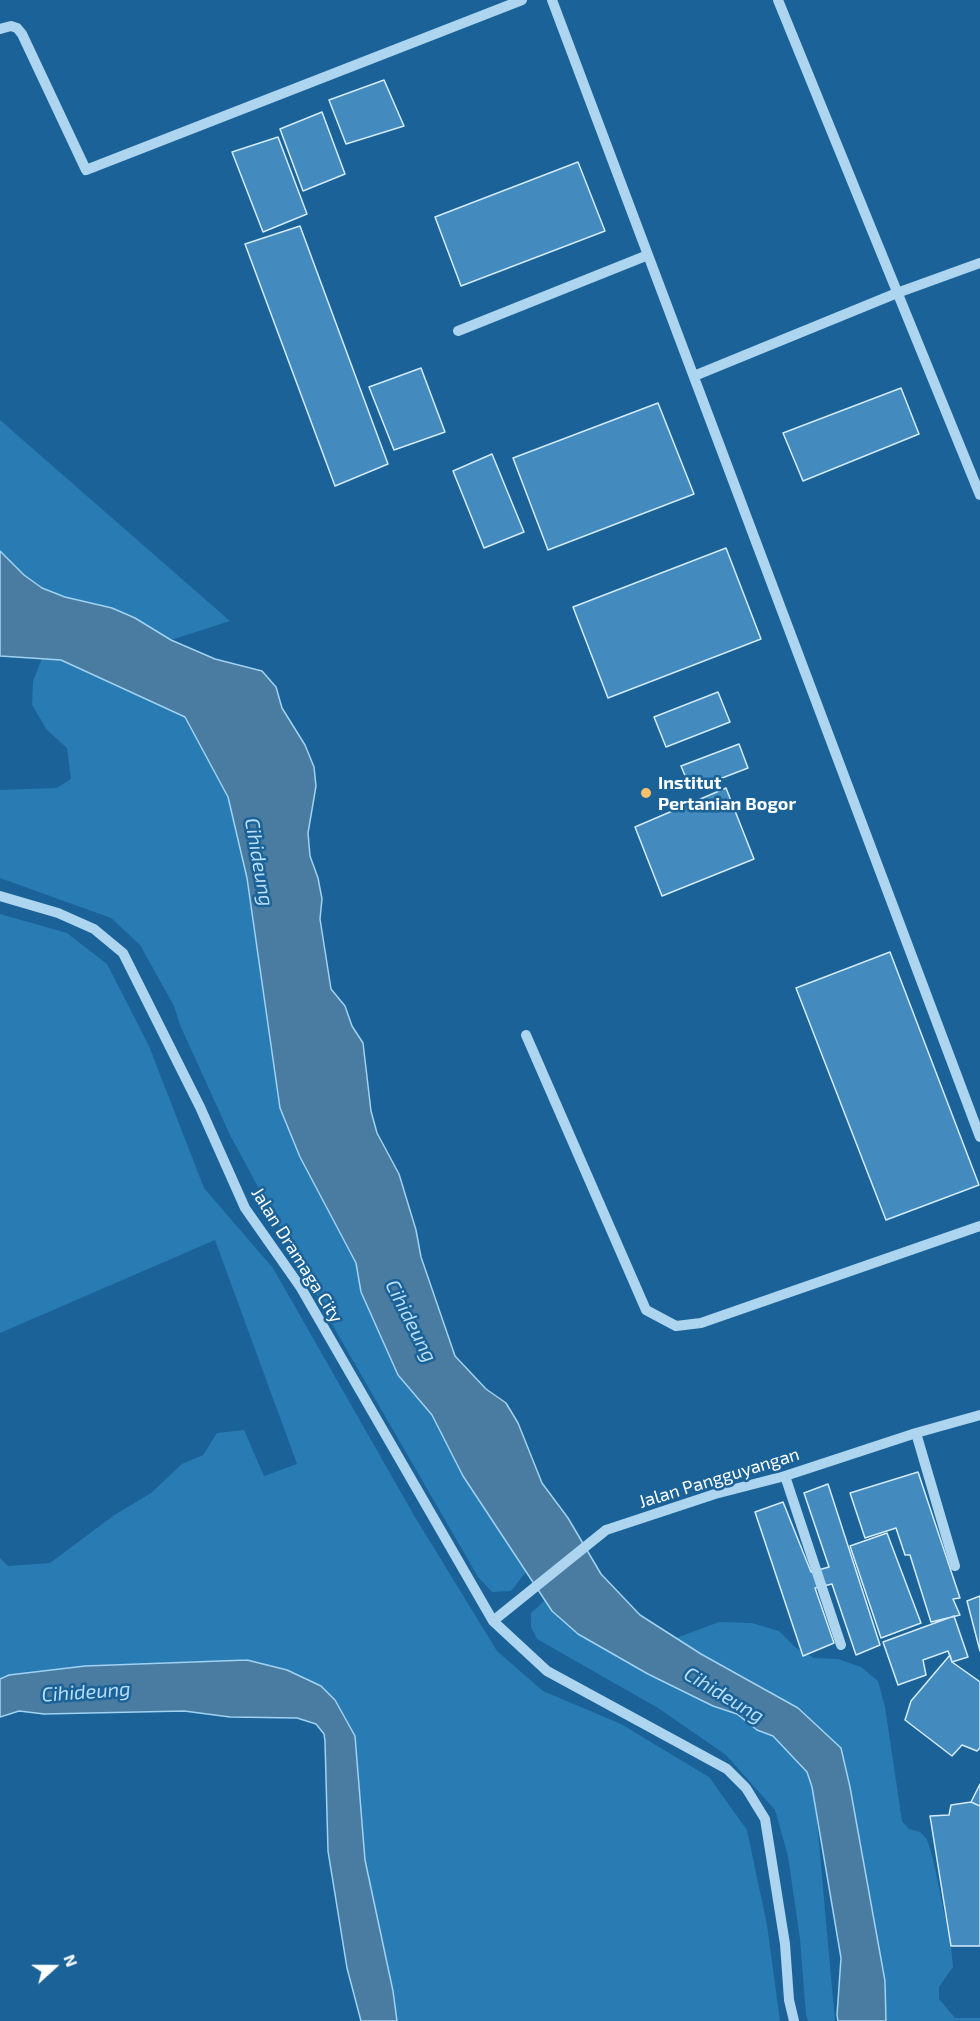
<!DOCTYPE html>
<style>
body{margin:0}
#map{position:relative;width:980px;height:2021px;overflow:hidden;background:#1a6297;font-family:"Exo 2",sans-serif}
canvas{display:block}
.north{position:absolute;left:24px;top:1937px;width:60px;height:60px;-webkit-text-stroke:4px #1a6297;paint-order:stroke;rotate:69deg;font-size:16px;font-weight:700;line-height:24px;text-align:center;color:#fff}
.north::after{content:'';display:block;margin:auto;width:21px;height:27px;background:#fff;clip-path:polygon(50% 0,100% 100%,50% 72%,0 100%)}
</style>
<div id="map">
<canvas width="980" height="2021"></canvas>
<div class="north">N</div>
</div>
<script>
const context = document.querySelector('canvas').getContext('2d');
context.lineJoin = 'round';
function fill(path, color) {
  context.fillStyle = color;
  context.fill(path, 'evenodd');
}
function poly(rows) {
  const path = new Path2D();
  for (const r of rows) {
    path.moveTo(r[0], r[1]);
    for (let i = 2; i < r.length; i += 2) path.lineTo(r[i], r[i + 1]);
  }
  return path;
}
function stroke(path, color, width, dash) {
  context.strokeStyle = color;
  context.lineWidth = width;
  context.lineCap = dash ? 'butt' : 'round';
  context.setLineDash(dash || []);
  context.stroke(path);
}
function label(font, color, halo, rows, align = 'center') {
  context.font = font + ' "Exo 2",sans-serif';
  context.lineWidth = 5;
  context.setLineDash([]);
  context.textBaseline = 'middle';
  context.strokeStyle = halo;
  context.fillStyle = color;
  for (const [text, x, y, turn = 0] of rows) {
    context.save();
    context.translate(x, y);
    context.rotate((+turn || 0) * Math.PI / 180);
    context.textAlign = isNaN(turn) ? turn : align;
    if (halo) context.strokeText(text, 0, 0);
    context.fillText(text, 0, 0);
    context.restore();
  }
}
fill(poly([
 [0,420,230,621,171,640,135,618,112,608,65,597,42,588,24,575,0,551],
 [42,659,61,660,185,717,228,797,247,878,280,1108,300,1157,356,1263,361,1292,398,1375,432,1415,463,1476,526,1572,511,1591,492,1592,478,1577,337,1333,230,1135,180,1025,174,1006,140,945,111,918,0,878,0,790,57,788,71,779,67,748,47,730,32,705,33,681],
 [0,914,67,933,107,964,149,1046,204,1188,273,1268,415,1517,497,1651,543,1691,621,1724,709,1777,747,1830,767,1925,780,2021,397,2021,393,1991,365,1860,355,1736,203,1661,85,1666,9,1675,0,1679,0,1558,8,1566,50,1563,113,1516,151,1493,182,1464,203,1455,217,1433,244,1430,264,1476,297,1464,215,1240,0,1333],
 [545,1600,552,1611,578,1634,648,1674,713,1706,737,1714,757,1730,773,1736,807,1772,812,1787,817,1821,835,2021,808,2021,806,2015,800,1939,788,1856,775,1810,726,1755,658,1708,537,1639,531,1627,531,1613],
 [719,1622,752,1623,779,1631,795,1647,814,1658,838,1659,861,1667,878,1681,885,1707,902,1821,909,1829,920,1832,927,1839,933,1859,951,1946,953,1967,939,1987,939,1999,955,2018,980,2018,980,2021,886,2021,885,1981,850,1787,841,1748,798,1708,701,1654,676,1638]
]), '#297bb3');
const water = poly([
 [0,551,24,575,42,588,65,597,112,608,135,618,171,640,215,659,262,671,276,687,282,708,305,745,314,767,316,786,308,833,310,856,318,878,322,899,320,919,331,989,345,1006,352,1026,363,1043,371,1111,377,1133,399,1174,416,1230,421,1257,455,1356,486,1389,506,1403,518,1423,542,1483,568,1518,601,1574,640,1615,701,1654,798,1708,841,1748,850,1787,885,1981,886,2021,838,2021,837,2015,841,1958,812,1787,807,1772,773,1736,757,1730,737,1714,713,1706,648,1674,578,1634,552,1611,463,1476,432,1415,398,1375,361,1292,356,1263,300,1157,280,1108,247,878,228,797,185,717,61,660,0,656,0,551],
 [247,1660,287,1670,321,1686,335,1700,355,1736,365,1860,393,1991,397,2021,361,2021,347,1968,328,1851,325,1741,324,1734,316,1724,297,1718,230,1717,184,1711,44,1714,19,1711,0,1717,0,1679,9,1675,85,1666,247,1660]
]);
fill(water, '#4a7ca1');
stroke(water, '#a0d2f2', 1.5);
const building = poly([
 [384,80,404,126,346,144,329,100,384,80],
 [322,112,345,174,303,191,280,129,322,112],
 [278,137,307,214,263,232,232,152,278,137],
 [578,162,605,231,461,286,435,217,578,162],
 [300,226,388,464,335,486,245,244,300,226],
 [421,368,445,432,394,450,369,387,421,368],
 [901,388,919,434,803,481,783,433,901,388],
 [658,403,694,494,548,550,513,458,658,403],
 [492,454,524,532,484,548,453,471,492,454],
 [726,548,761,639,608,698,573,607,726,548],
 [718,692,730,722,666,747,654,717,718,692],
 [739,744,748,768,691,790,681,766,739,744],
 [726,788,754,859,662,896,635,827,726,788],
 [890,952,979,1185,886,1220,796,988,890,952],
 [918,1472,960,1598,953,1599,960,1615,931,1622,910,1555,905,1555,896,1528,865,1538,850,1493,918,1472],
 [828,1484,880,1645,856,1655,832,1584,815,1588,834,1643,803,1656,755,1512,783,1502,811,1572,829,1567,804,1493,828,1484],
 [887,1533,921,1623,881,1638,850,1546,887,1533],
 [980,1596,980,1651,967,1601,980,1596],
 [954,1616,968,1657,952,1662,948,1651,923,1660,926,1675,898,1685,883,1642,954,1616],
 [950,1655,952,1662,980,1682,980,1748,977,1751,962,1745,952,1756,905,1720,911,1701,950,1655],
 [980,1784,980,1806,971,1802,980,1784],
 [971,1802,980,1806,980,1946,951,1946,930,1816,949,1815,951,1805,971,1802]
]);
fill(building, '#438bbe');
stroke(building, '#d4ebfb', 1.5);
stroke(poly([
 [552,0,980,1137],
 [778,0,980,495],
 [0,29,11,26,17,28,22,34,86,170,522,0],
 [458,331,648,255],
 [694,376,897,293,980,263],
 [0,896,58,913,94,929,123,953,200,1107,245,1208,301,1288,493,1621,547,1671,727,1769,746,1788,765,1819,785,1944,789,2000,794,2021],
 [526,1035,646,1310,676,1326,701,1323,980,1226],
 [916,1433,955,1566],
 [785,1476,841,1645],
 [493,1621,606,1530,715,1494,785,1476,916,1433,980,1415]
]), '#add5f0', 10);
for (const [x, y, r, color] of [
 [646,793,6,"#ffc06c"]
]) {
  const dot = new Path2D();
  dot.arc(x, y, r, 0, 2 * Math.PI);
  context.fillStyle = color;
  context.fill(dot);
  stroke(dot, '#1a6297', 2);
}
label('bold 18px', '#fff', '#1a6297', [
 ["Institut",658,783],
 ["Pertanian Bogor",658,804]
], 'left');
label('18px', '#fff', '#1a6297', [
 ["Jalan Dramaga City",297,1255,58],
 ["Jalan Pangguyangan",719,1478,-17]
]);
label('italic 20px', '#b9def7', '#1a6297', [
 ["Cihideung",259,862,80],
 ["Cihideung",411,1321,63],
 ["Cihideung",86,1692,-4],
 ["Cihideung",724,1695,31]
]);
</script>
